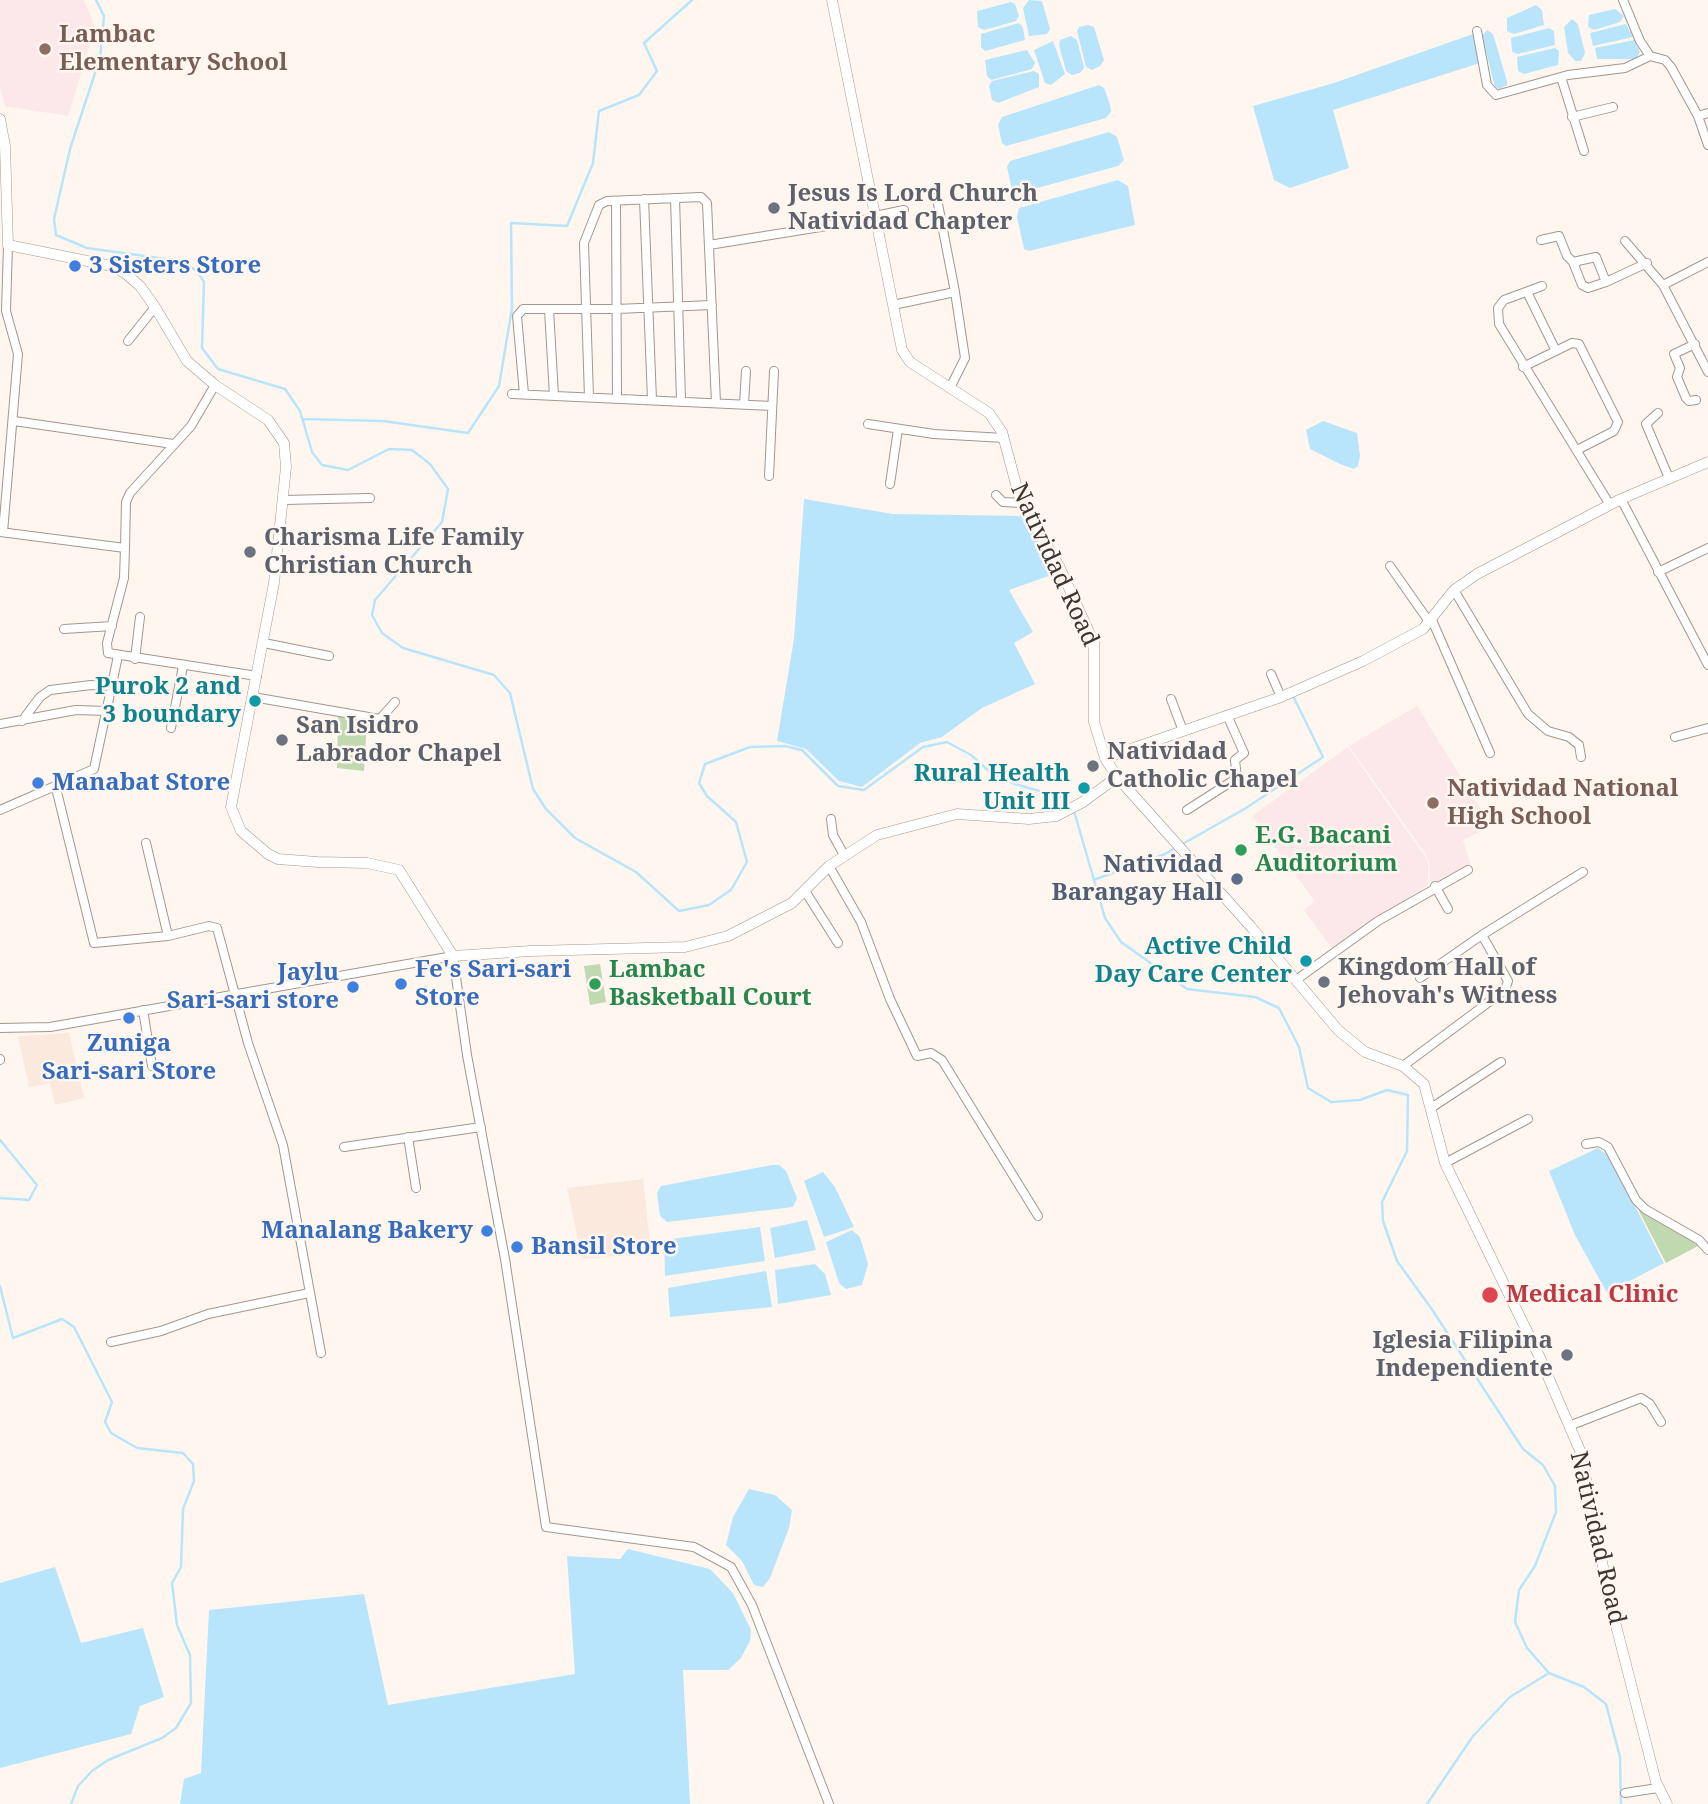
<!DOCTYPE html>
<style>
body{margin:0}
canvas{display:block;background:#fff6f0}
</style>
<canvas width="1708" height="1804"></canvas>
<script>
const context = document.querySelector('canvas').getContext('2d');
context.lineJoin = 'round';
function fill(path, color) {
  context.fillStyle = color;
  context.fill(path, 'evenodd');
}
function poly(rows) {
  const path = new Path2D();
  for (const r of rows) {
    path.moveTo(r[0], r[1]);
    for (let i = 2; i < r.length; i += 2) path.lineTo(r[i], r[i + 1]);
  }
  return path;
}
function stroke(path, color, width, dash) {
  context.strokeStyle = color;
  context.lineWidth = width;
  context.lineCap = dash ? 'butt' : 'round';
  context.setLineDash(dash || []);
  context.stroke(path);
}
function label(font, color, halo, rows, align = 'center') {
  context.font = font + ' "Noto Serif",serif';
  context.lineWidth = 5;
  context.setLineDash([]);
  context.textBaseline = 'middle';
  context.strokeStyle = halo;
  context.fillStyle = color;
  for (const [text, x, y, turn = 0] of rows) {
    context.save();
    context.translate(x, y);
    context.rotate((+turn || 0) * Math.PI / 180);
    context.textAlign = isNaN(turn) ? turn : align;
    if (halo) context.strokeText(text, 0, 0);
    context.fillText(text, 0, 0);
    context.restore();
  }
}
fill(poly([
 [69,1033,84,1098,55,1105,50,1083,29,1087,18,1036],
 [643,1179,651,1253,582,1259,567,1188]
]), '#fbe9de');
fill(poly([
 [0,0,84,0,95,28,68,116,5,106,0,87],
 [1417,706,1491,826,1463,840,1471,867,1431,888,1429,861,1425,853,1349,746],
 [1348,747,1428,861,1428,885,1333,950,1304,910,1315,901,1252,816]
]), '#fde8e9');
fill(poly([
 [338,716,367,720,364,771,337,768],
 [600,964,606,1002,590,1005,584,966],
 [1644,1210,1682,1232,1700,1245,1666,1263,1639,1211]
]), '#c1d9b0');
fill(poly([
 [1029,0,1042,1,1050,29,1047,34,1029,36,1023,8],
 [1011,2,1015,4,1019,16,1016,21,984,30,978,27,977,11],
 [1536,5,1542,10,1544,25,1514,34,1507,31,1507,18],
 [1615,9,1624,16,1620,22,1594,30,1588,27,1589,15],
 [1572,19,1578,24,1585,53,1581,61,1575,61,1568,53,1564,27],
 [1019,23,1023,28,1025,40,985,51,981,47,981,34],
 [1626,24,1633,37,1593,46,1590,33],
 [1088,25,1094,27,1104,60,1100,66,1092,70,1086,67,1077,31,1079,27],
 [1549,28,1554,31,1555,45,1518,54,1512,52,1511,38],
 [1487,30,1493,34,1507,81,1507,85,1499,89,1495,87,1482,36],
 [1473,34,1480,63,1333,110,1349,168,1290,188,1274,180,1253,106,1334,83],
 [1071,36,1077,40,1084,68,1080,73,1072,75,1066,71,1059,45,1060,40],
 [1634,40,1640,52,1636,59,1597,59,1595,48],
 [1053,41,1065,74,1051,85,1045,83,1034,50],
 [1555,48,1559,51,1558,65,1524,74,1518,71,1517,57],
 [1027,50,1035,63,1032,69,991,80,987,76,985,60],
 [1034,71,1039,74,1039,87,998,103,992,100,989,86,992,81],
 [1099,85,1104,88,1110,104,1111,112,1106,118,1006,146,1002,143,998,125,1002,117],
 [1109,132,1117,137,1124,160,1118,166,1019,193,1012,190,1007,167,1010,161],
 [1118,180,1128,186,1135,225,1029,251,1024,249,1017,217,1019,208],
 [1323,421,1357,433,1360,456,1358,466,1354,469,1340,464,1310,449,1306,430],
 [804,499,893,514,1023,516,1060,572,1009,590,1033,632,1014,643,1035,684,982,708,942,737,920,743,862,787,839,781,806,749,777,741,794,639],
 [1598,1148,1610,1157,1664,1263,1607,1293,1575,1235,1549,1171],
 [772,1165,779,1165,786,1171,797,1198,793,1207,667,1222,660,1216,657,1193,661,1186],
 [823,1172,835,1187,854,1227,824,1237,804,1181],
 [807,1220,816,1250,775,1258,770,1228],
 [760,1227,765,1261,665,1276,664,1240],
 [852,1230,860,1237,868,1264,862,1285,846,1289,839,1283,826,1242],
 [815,1264,825,1274,831,1295,778,1304,775,1270],
 [766,1271,772,1307,670,1317,668,1288],
 [749,1489,775,1495,792,1510,789,1528,770,1578,763,1587,754,1585,742,1561,726,1545,733,1517],
 [628,1549,710,1569,733,1593,751,1630,750,1641,741,1658,728,1670,683,1670,690,1804,180,1804,184,1779,201,1773,209,1610,364,1594,388,1705,575,1674,567,1556,620,1559],
 [55,1567,81,1643,143,1628,164,1697,140,1706,131,1734,0,1768,0,1583]
]), '#b8e5fb');
stroke(poly([
 [96,0,104,16,100,58,70,149,54,219,56,235,87,248,181,261,197,271,204,282,202,348,218,369,285,389,300,411,312,452,322,465,348,470,389,449,412,450,430,464,448,489,442,522,375,600,372,615,382,633,403,648,494,675,510,693,533,789,546,809,575,838,636,872,679,911,709,905,731,890,747,862,736,822,707,796,699,783,705,764,750,747,785,746,802,750,838,786,864,790,923,747,947,742,971,755,990,772,1015,784,1064,798,1070,806],
 [303,419,383,421,468,433,499,386,512,308,511,223,567,226,593,163,599,111,639,95,657,71,644,43,692,0],
 [1074,811,1105,918,1121,942,1187,989,1255,997,1279,1008,1299,1047,1308,1088,1331,1102,1360,1100,1387,1090,1408,1095,1407,1151,1382,1202,1383,1221,1397,1261,1431,1308,1523,1449,1543,1465,1555,1486,1556,1512,1535,1566,1519,1590,1515,1622,1527,1648,1549,1673,1584,1687,1606,1704,1620,1757,1621,1804],
 [1096,879,1165,854,1246,808,1323,757,1292,694],
 [0,1140,37,1185,29,1200,0,1198],
 [0,1286,13,1338,62,1319,74,1327,112,1402,105,1422,111,1433,137,1448,183,1453,193,1464,194,1481,183,1509,181,1567,172,1583,177,1625,190,1655,191,1703,176,1728,162,1738,108,1760,92,1771,78,1786,71,1804],
 [1427,1804,1473,1736,1510,1697,1549,1673]
]), '#b8e5fb', 2.5);
const minor = poly([
 [1477,31,1487,85,1496,95,1568,75,1625,68,1650,56,1640,41,1623,0],
 [1650,56,1665,60,1671,67,1698,116,1708,145],
 [1561,77,1584,151],
 [1698,116,1708,113],
 [1572,117,1613,107],
 [675,198,681,401],
 [644,199,652,400],
 [616,201,617,398],
 [875,216,904,210],
 [1541,240,1559,236,1567,256,1573,262],
 [1625,241,1663,285,1708,372],
 [709,245,876,218],
 [1606,282,1596,257,1573,262,1582,285,1588,288,1606,282,1647,263],
 [1663,285,1708,262],
 [1542,286,1504,300,1498,308,1499,324,1610,505],
 [1527,292,1556,351],
 [893,305,955,292,938,204],
 [549,309,554,396],
 [128,341,155,307],
 [1695,344,1674,354,1680,368,1677,377,1686,398,1689,401,1696,400],
 [1523,367,1572,343,1579,344,1618,422,1614,431,1577,450],
 [950,388,965,358,955,292],
 [512,394,772,406],
 [524,394,517,316,523,309,616,309,712,305],
 [589,397,584,243,599,205,607,201,701,197,707,203,716,403],
 [744,404,746,371],
 [1658,413,1646,424,1669,478],
 [14,421,173,444],
 [868,424,934,434,1004,438],
 [769,476,774,371],
 [890,484,898,429],
 [996,495,1003,502,1021,503],
 [1621,499,1708,665],
 [284,500,370,498],
 [0,532,125,548,124,578,107,643,108,653,257,676],
 [3,532,18,354,6,311,8,245],
 [125,548,126,502,130,493,191,426,215,385],
 [1390,566,1430,623],
 [1658,572,1708,548],
 [1454,590,1528,714,1548,731,1569,737,1579,745,1581,757],
 [1432,620,1490,753],
 [64,629,112,626],
 [264,643,329,656],
 [135,659,140,617],
 [1271,674,1281,697],
 [253,697,380,719,395,702],
 [1171,699,1183,731],
 [22,721,40,697,50,690,91,685,112,686],
 [0,724,76,710,107,711],
 [171,728,183,666],
 [1675,737,1708,728],
 [56,788,94,943,168,936,209,926,217,928,248,1043,283,1145,321,1353],
 [0,810,94,769,118,656],
 [1187,810,1237,778,1235,760,1244,753,1227,715],
 [831,819,833,835,844,855],
 [146,843,168,936],
 [829,866,861,922,890,999,917,1056,931,1053,942,1060,1038,1216],
 [1435,886,1448,909],
 [805,891,838,943],
 [1482,935,1583,872],
 [1296,980,1378,921,1468,870],
 [143,1010,152,1066],
 [0,1028,50,1027,453,956,467,1055,505,1259,546,1527,694,1547,731,1567,752,1605,829,1804],
 [0,1059,0,1060],
 [1403,1066,1505,990,1508,981,1482,935,1420,978],
 [1431,1108,1501,1062],
 [408,1137,416,1188],
 [1586,1144,1599,1142,1608,1147,1636,1200,1645,1209,1699,1240,1708,1250],
 [344,1147,481,1127],
 [1445,1163,1528,1119],
 [111,1342,161,1331,208,1314,309,1293],
 [1569,1426,1641,1398,1650,1404,1661,1422],
 [1625,1793,1658,1788]
]);
const tertiary = poly([
 [832,0,902,350,910,362,989,413,1002,432,1021,503,1059,566,1094,643,1094,722,1105,758,1117,777,1252,928,1338,1030,1365,1052,1403,1066,1424,1084,1445,1163,1540,1358,1581,1453,1609,1598,1656,1782,1667,1804],
 [0,119,5,146,8,245,107,265,125,273,140,286,155,307,187,361,215,385,268,420,284,443,286,467,274,583,231,807,241,831,268,854,278,859,317,862,367,863,399,870,453,956,531,951,685,947,728,936,792,903,829,866,877,835,957,814,1029,819,1056,816,1083,802,1117,777],
 [1105,758,1281,697,1363,661,1423,629,1454,590,1477,574,1621,499,1708,462]
]);
stroke(minor, '#a5968e', 10);
stroke(tertiary, '#a5968e', 11);
stroke(minor, '#fff', 8);
stroke(tertiary, '#fff', 10);
for (const [x, y, r, color] of [
 [45,49,7,"#8d6e63"],
 [774,208,7,"#6b7280"],
 [75,266,7,"#3f7fe0"],
 [250,552,7,"#6b7280"],
 [255,701,7,"#0f9aa8"],
 [282,740,7,"#6b7280"],
 [1093,766,7,"#6b7280"],
 [38,783,7,"#3f7fe0"],
 [1084,788,7,"#0f9aa8"],
 [1433,803,7,"#8d6e63"],
 [1241,850,7,"#2e9e5b"],
 [1237,879,7,"#5c6f8a"],
 [1306,961,7,"#0f9aa8"],
 [1324,982,7,"#6b7280"],
 [401,984,7,"#3f7fe0"],
 [595,984,7,"#2e9e5b"],
 [353,987,7,"#3f7fe0"],
 [129,1018,7,"#3f7fe0"],
 [487,1231,7,"#3f7fe0"],
 [517,1247,7,"#3f7fe0"],
 [1490,1295,9,"#e0444e"],
 [1567,1355,7,"#6b7280"]
]) {
  const dot = new Path2D();
  dot.arc(x, y, r, 0, 2 * Math.PI);
  context.fillStyle = color;
  context.fill(dot);
  stroke(dot, '#fff6f0', 2.5);
}
label('bold 24px', '#785e54', '#fff6f0', [
 ["Lambac",59,35],
 ["Elementary School",59,63],
 ["Natividad National",1447,789],
 ["High School",1447,817]
], 'left');
label('bold 24px', '#5b616d', '#fff6f0', [
 ["Jesus Is Lord Church",788,194],
 ["Natividad Chapter",788,222],
 ["Charisma Life Family",264,538],
 ["Christian Church",264,566],
 ["San Isidro",296,726],
 ["Labrador Chapel",296,754],
 ["Natividad",1107,752],
 ["Catholic Chapel",1107,780],
 ["Kingdom Hall of",1338,968],
 ["Jehovah's Witness",1338,996],
 ["Iglesia Filipina",1553,1341,"right"],
 ["Independiente",1553,1369,"right"]
], 'left');
label('bold 24px', '#366cbe', '#fff6f0', [
 ["3 Sisters Store",89,266],
 ["Manabat Store",52,783],
 ["Fe's Sari-sari",415,970],
 ["Store",415,998],
 ["Jaylu",339,973,"right"],
 ["Sari-sari store",339,1001,"right"],
 ["Zuniga",129,1044,"center"],
 ["Sari-sari Store",129,1072,"center"],
 ["Manalang Bakery",473,1231,"right"],
 ["Bansil Store",531,1247]
], 'left');
label('24px', '#3d3733', '#fff6f0', [
 ["Natividad Road",1054,565,65],
 ["Natividad Road",1597,1538,77]
]);
label('bold 24px', '#0d838f', '#fff6f0', [
 ["Purok 2 and",241,687],
 ["3 boundary",241,715],
 ["Rural Health",1070,774],
 ["Unit III",1070,802],
 ["Active Child",1292,947],
 ["Day Care Center",1292,975]
], 'right');
label('bold 24px', '#27864d', '#fff6f0', [
 ["E.G. Bacani",1255,836],
 ["Auditorium",1255,864],
 ["Lambac",609,970],
 ["Basketball Court",609,998]
], 'left');
label('bold 24px', '#4e5e75', '#fff6f0', [
 ["Natividad",1223,865],
 ["Barangay Hall",1223,893]
], 'right');
label('bold 24px', '#be3a42', '#fff6f0', [
 ["Medical Clinic",1506,1295]
], 'left');
</script>
